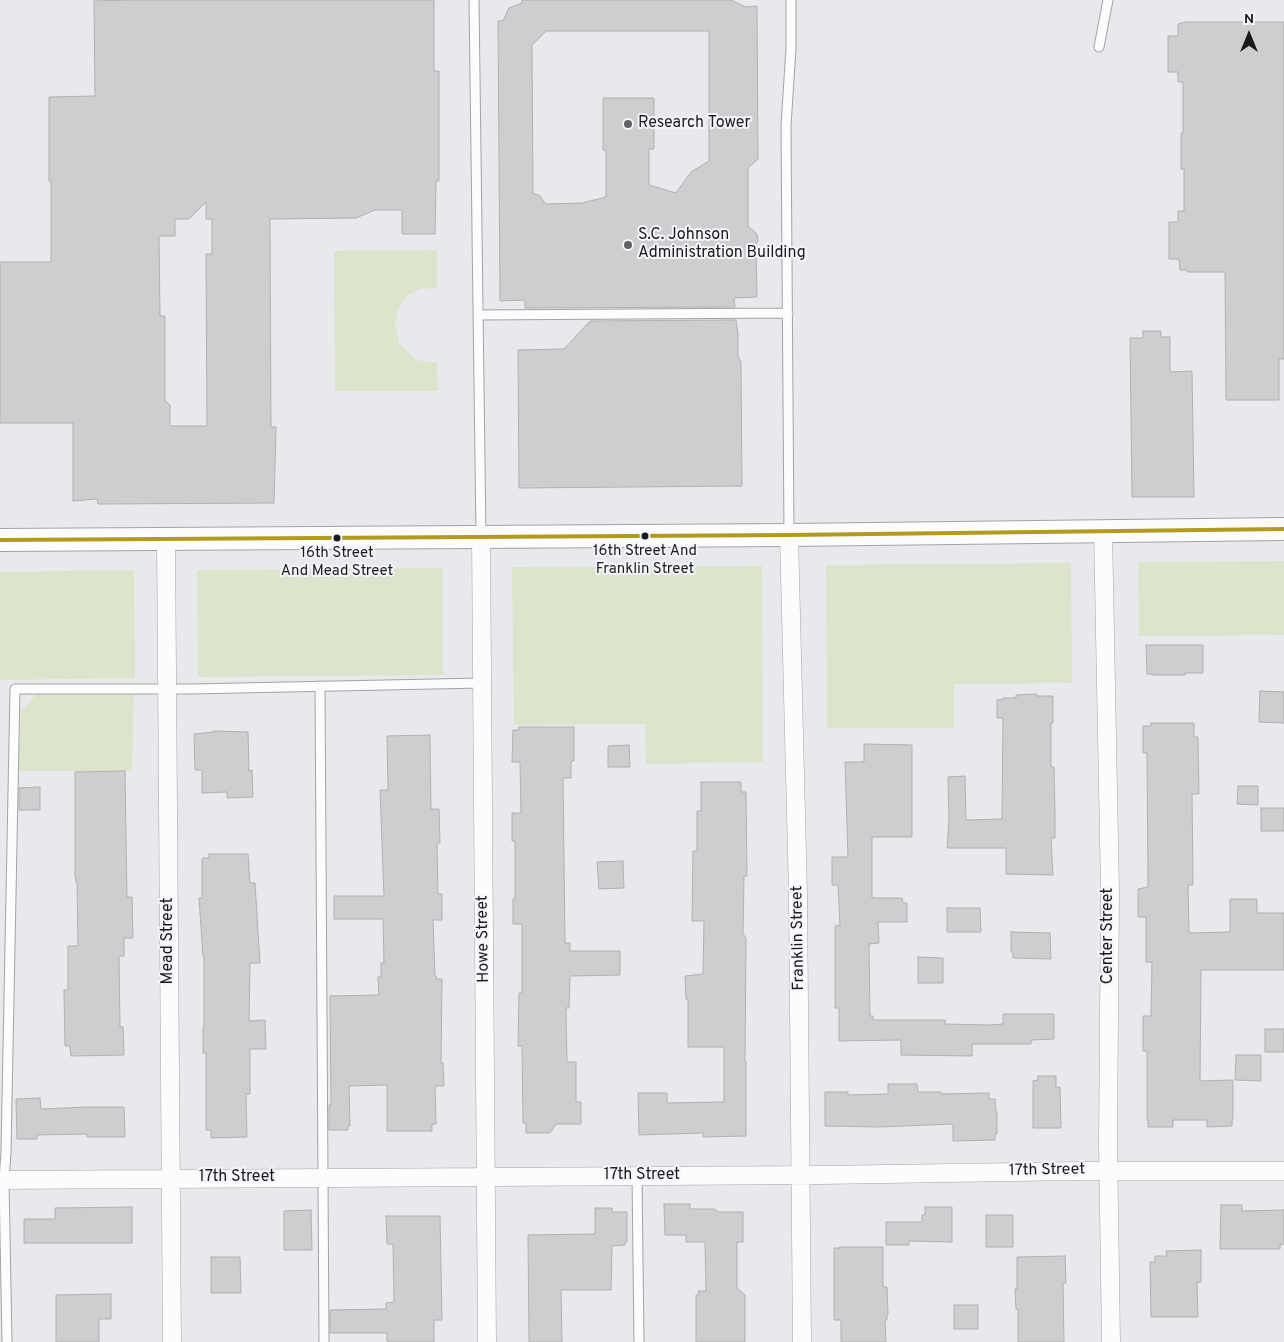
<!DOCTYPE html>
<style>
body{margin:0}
#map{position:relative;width:1284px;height:1342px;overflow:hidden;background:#e8e9ec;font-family:Overpass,sans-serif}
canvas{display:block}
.north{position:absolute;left:1224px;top:10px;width:50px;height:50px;-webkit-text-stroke:4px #f4f5fb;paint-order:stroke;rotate:0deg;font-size:14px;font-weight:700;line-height:20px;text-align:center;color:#1b1b1d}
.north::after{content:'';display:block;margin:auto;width:18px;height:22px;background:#1b1b1d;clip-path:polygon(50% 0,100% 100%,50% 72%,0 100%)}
</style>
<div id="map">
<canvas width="1284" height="1342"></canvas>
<div class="north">N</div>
</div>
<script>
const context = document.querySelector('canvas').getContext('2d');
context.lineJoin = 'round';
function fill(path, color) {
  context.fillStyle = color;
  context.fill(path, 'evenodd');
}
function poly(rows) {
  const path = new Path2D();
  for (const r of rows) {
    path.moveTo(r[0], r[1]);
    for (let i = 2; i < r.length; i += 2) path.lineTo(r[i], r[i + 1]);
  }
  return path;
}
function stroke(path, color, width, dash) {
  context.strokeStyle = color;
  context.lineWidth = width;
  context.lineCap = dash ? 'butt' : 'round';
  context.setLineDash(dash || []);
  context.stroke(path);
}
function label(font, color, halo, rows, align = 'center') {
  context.font = font + ' Overpass,sans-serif';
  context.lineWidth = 4;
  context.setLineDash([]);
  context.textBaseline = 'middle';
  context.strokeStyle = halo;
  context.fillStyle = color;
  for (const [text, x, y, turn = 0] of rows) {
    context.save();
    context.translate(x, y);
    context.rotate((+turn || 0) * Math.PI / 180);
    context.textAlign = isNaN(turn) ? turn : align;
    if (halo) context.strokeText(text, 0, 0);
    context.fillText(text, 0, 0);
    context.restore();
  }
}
fill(poly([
 [437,250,437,288,420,289,408,295,399,307,395,323,399,344,416,360,437,363,438,391,335,391,334,251],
 [1284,561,1284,635,1139,636,1138,562],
 [1071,563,1072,683,954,684,954,728,827,728,826,565],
 [762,566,763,762,646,764,645,724,514,725,512,567],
 [443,568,443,675,198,677,197,570],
 [134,570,135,678,0,680,0,572],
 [37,693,134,693,132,771,18,771,21,712]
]), '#dde4cc');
const building = poly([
 [128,0,434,0,434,71,439,71,439,181,436,181,435,234,402,234,402,210,375,210,356,218,270,219,271,427,276,427,274,503,98,504,97,499,73,501,73,423,0,423,0,262,51,262,51,181,49,181,49,97,95,96,94,1,128,0],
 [206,202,206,219,212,219,212,254,206,254,207,426,170,426,170,405,165,400,165,316,160,316,159,236,175,236,175,219,189,219,206,202],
 [522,0,731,0,746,7,757,6,758,159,748,168,748,226,757,234,758,241,756,244,757,297,734,298,735,307,525,308,525,300,500,301,498,21,503,21,509,8,522,3,522,0],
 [546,31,709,31,709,161,691,172,676,193,649,185,649,149,654,149,654,98,603,98,603,150,606,150,606,197,582,203,546,204,540,196,533,193,532,45,546,31],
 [1185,22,1284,22,1284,359,1279,359,1279,400,1226,400,1225,272,1187,272,1187,270,1180,270,1179,259,1169,259,1169,222,1178,222,1178,211,1184,211,1184,169,1181,169,1181,133,1183,133,1183,82,1178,82,1178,72,1168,72,1168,36,1178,36,1178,24,1185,22],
 [736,320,738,334,738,356,741,362,742,486,519,488,518,350,564,349,590,321,736,320],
 [1143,331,1161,331,1161,337,1170,337,1170,372,1192,371,1194,497,1132,497,1130,338,1143,338,1143,331],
 [1146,645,1203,645,1203,673,1185,673,1185,675,1152,675,1152,674,1147,674,1146,645],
 [1260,691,1284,692,1284,723,1259,722,1260,691],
 [1036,694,1036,696,1053,696,1053,723,1051,723,1051,767,1054,767,1055,813,1055,838,1051,838,1053,875,1006,874,1006,848,947,848,949,820,948,777,965,776,966,820,1002,819,1003,718,997,718,997,700,1003,699,1003,698,1016,698,1016,695,1036,694],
 [1151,723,1194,723,1194,737,1198,737,1199,794,1192,794,1193,885,1188,885,1189,933,1230,932,1230,899,1257,899,1257,913,1284,913,1284,970,1201,970,1200,1081,1233,1080,1233,1119,1232,1119,1232,1126,1207,1127,1207,1120,1173,1120,1173,1127,1148,1127,1148,1120,1147,1120,1147,1051,1143,1051,1143,1016,1151,1016,1152,962,1146,962,1146,917,1138,917,1138,889,1148,887,1147,753,1143,753,1143,726,1151,726,1151,723],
 [519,727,574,727,574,761,571,761,571,778,563,778,565,943,570,943,570,951,620,951,620,975,570,976,569,1008,566,1008,567,1062,576,1062,576,1102,581,1102,581,1124,556,1124,550,1133,526,1133,526,1123,523,1123,522,1046,518,1046,519,993,522,993,522,924,513,924,513,899,515,899,515,841,512,841,512,813,521,813,520,762,512,762,513,730,519,730,519,727],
 [214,731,248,732,249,771,252,770,253,797,227,798,227,792,202,793,202,770,195,770,194,734,214,732,214,731],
 [430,735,431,809,439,809,440,843,437,843,438,894,442,894,442,920,433,920,435,976,436,976,436,979,442,979,441,1063,443,1063,444,1086,436,1086,435,1088,436,1124,432,1124,432,1131,387,1131,387,1085,349,1086,350,1126,348,1126,348,1130,329,1130,329,1105,331,1105,330,996,379,995,378,977,381,977,381,963,384,963,383,919,334,919,334,896,384,896,380,790,388,790,387,736,430,735],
 [864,744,912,745,912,837,872,837,872,898,902,898,903,903,907,903,907,922,878,922,879,943,869,944,870,1016,873,1016,873,1020,945,1020,945,1024,990,1025,1003,1024,1003,1014,1054,1014,1054,1039,1031,1040,1031,1044,972,1044,972,1056,901,1055,901,1040,839,1041,839,1008,835,1008,835,926,840,925,838,885,832,885,832,857,848,857,845,762,864,762,864,744],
 [629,745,630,767,608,767,608,746,629,745],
 [125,771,127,897,132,897,133,938,124,938,124,956,119,956,120,1027,123,1027,124,1055,71,1056,70,1046,65,1046,64,990,68,990,68,946,78,946,77,882,76,882,75,876,75,772,125,771],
 [701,782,741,782,741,792,746,792,747,876,744,876,743,934,746,938,745,1062,746,1062,746,1136,703,1137,703,1133,639,1135,638,1093,667,1093,667,1103,724,1102,724,1047,688,1047,688,999,686,999,685,976,703,974,704,921,692,921,693,851,697,851,697,811,701,811,701,782],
 [1238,786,1258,786,1258,805,1237,804,1238,786],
 [40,787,40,810,19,810,19,788,40,787],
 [1261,808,1284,808,1284,831,1261,831,1261,808],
 [209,854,248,854,250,883,255,883,260,963,250,963,249,1021,265,1020,266,1049,250,1049,250,1094,246,1094,247,1137,211,1138,211,1130,206,1130,206,1053,203,1053,203,1027,204,1027,204,957,203,957,199,898,202,898,202,858,209,858,209,854],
 [623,861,624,888,599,889,597,862,623,861],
 [947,908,980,908,981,932,947,932,947,908],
 [1011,932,1050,933,1051,959,1013,958,1013,952,1011,952,1011,932],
 [918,957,943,958,943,983,918,983,918,957],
 [1265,1029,1284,1029,1284,1052,1265,1052,1265,1029],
 [1236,1055,1261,1055,1261,1081,1235,1080,1236,1055],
 [1038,1076,1056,1076,1056,1087,1060,1087,1061,1128,1033,1128,1033,1081,1038,1080,1038,1076],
 [888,1084,917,1084,918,1092,941,1092,941,1094,989,1093,989,1099,995,1099,996,1112,997,1112,997,1134,995,1134,995,1140,953,1141,953,1124,879,1127,825,1126,825,1092,848,1092,848,1095,888,1094,888,1084],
 [40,1098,41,1109,87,1107,124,1107,125,1137,87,1137,87,1134,37,1135,37,1139,17,1139,16,1099,40,1098],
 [664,1204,690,1204,690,1209,715,1209,718,1212,743,1212,743,1242,737,1242,737,1288,745,1295,745,1342,696,1342,696,1295,699,1295,698,1291,706,1291,705,1242,686,1242,686,1235,665,1235,664,1204],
 [1221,1205,1242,1205,1242,1211,1284,1210,1284,1244,1280,1245,1280,1249,1220,1249,1221,1205],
 [132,1207,132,1243,24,1243,24,1219,55,1219,55,1208,132,1207],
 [925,1207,952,1207,952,1242,909,1241,909,1245,886,1245,886,1222,922,1222,922,1215,925,1215,925,1207],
 [595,1208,612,1208,612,1212,627,1212,627,1242,625,1242,625,1245,612,1246,611,1290,561,1290,562,1342,529,1342,528,1235,595,1234,595,1208],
 [311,1210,312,1250,284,1250,284,1211,311,1210],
 [986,1215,1013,1215,1013,1247,986,1247,986,1215],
 [386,1216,440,1216,442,1320,434,1320,434,1342,390,1342,387,1341,387,1333,330,1333,330,1310,386,1309,386,1303,394,1302,393,1244,387,1244,386,1216],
 [840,1247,883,1247,883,1287,887,1287,888,1314,887,1314,887,1320,885,1320,886,1342,841,1342,841,1320,834,1320,834,1248,840,1248,840,1247],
 [1201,1250,1201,1282,1197,1282,1198,1317,1151,1317,1150,1262,1155,1262,1155,1256,1167,1256,1166,1251,1201,1250],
 [1065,1256,1066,1283,1063,1283,1064,1342,1018,1342,1018,1309,1016,1309,1015,1289,1017,1289,1017,1257,1065,1256],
 [211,1257,240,1257,241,1293,211,1293,211,1257],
 [111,1294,111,1319,99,1319,99,1342,56,1342,56,1295,111,1294],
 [954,1305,978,1305,978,1329,954,1329,954,1305]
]);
fill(building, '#cecece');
stroke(building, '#b0b0b1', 1);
const service = poly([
 [474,0,481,537],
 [1099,47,1108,0],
 [478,315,788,313],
 [789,535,786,126,791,48,791,0],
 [320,686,324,1342],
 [637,1176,639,1342],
 [7,1342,4,1180,6,1152,15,689,191,689,482,683]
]);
const minor = poly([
 [1103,530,1110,892,1108,1142,1111,1342],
 [789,535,798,894,802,1342],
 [481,537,487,1342],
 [166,539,172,1342],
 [0,1180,822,1175,1079,1171,1284,1171]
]);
const tertiary = poly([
 [0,540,789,535,1284,529]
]);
stroke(service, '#a2a3a5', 11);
stroke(minor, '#a2a3a5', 19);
stroke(tertiary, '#a2a3a5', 24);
stroke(service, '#fcfcfc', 9);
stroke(minor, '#fcfcfc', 18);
stroke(tertiary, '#fcfcfc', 22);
stroke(poly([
 [0,540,789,535,1284,529]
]), '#b29a1f', 4);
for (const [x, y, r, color] of [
 [628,124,5,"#636365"],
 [628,245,5,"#636365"],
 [645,536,4.5,"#1b1b1d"],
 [337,538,4.5,"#1b1b1d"]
]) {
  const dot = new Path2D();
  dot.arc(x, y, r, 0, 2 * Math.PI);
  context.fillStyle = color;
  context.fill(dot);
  stroke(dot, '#f4f5fb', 2);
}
label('15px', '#1b1b1d', '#f4f5fb', [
 ["16th Street And",645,552],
 ["Franklin Street",645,570],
 ["16th Street",337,554],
 ["And Mead Street",337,572]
]);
label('16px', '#1b1b1d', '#f4f5fb', [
 ["Research Tower",638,124],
 ["S.C. Johnson",638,236],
 ["Administration Building",638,254]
], 'left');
label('16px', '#1b1b1d', '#f4f5fb', [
 ["Center Street",1109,936,-90],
 ["Franklin Street",799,938,-91],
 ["Howe Street",484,939,-91],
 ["Mead Street",169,941,-90],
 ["17th Street",1047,1171,-1],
 ["17th Street",642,1176],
 ["17th Street",237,1178]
]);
</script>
